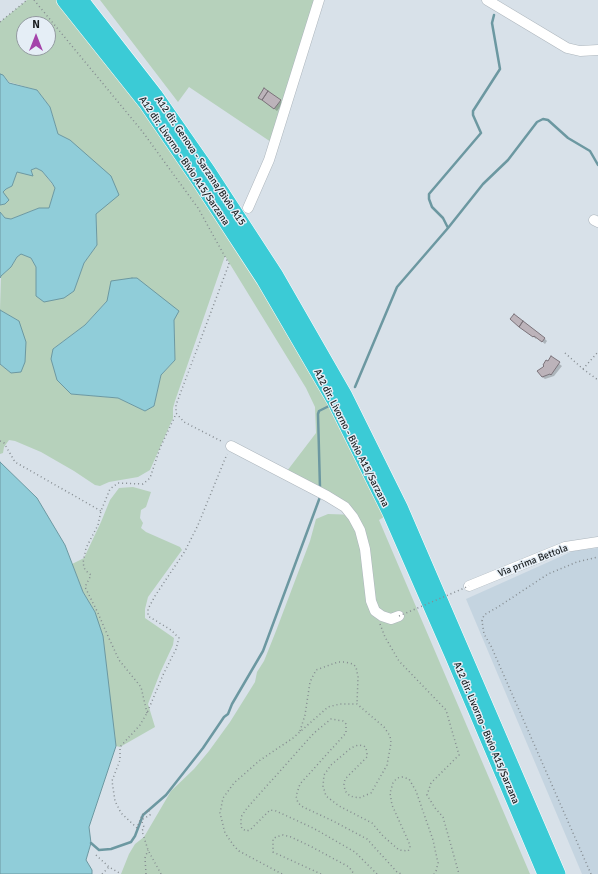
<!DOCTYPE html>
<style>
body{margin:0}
#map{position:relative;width:598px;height:874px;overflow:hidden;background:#d8e1e9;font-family:Signika,sans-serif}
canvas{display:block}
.north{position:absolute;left:16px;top:16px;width:40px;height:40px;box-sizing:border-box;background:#e5eef6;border:1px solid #939aa0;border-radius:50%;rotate:0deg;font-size:11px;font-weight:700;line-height:16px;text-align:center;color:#191d1f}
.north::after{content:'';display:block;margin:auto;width:14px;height:18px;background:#a443aa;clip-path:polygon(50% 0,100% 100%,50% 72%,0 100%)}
</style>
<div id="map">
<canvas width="598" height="874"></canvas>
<div class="north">N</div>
</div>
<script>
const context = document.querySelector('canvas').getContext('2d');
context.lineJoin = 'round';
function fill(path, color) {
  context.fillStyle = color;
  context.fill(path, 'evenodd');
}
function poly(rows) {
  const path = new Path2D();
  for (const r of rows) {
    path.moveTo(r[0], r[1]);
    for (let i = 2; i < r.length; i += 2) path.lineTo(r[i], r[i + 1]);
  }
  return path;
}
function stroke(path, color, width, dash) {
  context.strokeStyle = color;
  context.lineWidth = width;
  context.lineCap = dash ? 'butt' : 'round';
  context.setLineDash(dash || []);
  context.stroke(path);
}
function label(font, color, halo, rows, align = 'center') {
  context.font = font + ' Signika,sans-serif';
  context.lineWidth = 3;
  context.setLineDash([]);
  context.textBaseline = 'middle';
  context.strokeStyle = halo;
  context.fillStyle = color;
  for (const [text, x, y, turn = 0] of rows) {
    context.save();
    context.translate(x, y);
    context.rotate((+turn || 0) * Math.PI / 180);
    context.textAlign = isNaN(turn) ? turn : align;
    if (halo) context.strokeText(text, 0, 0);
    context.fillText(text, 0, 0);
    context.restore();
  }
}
fill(poly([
 [598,548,598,874,582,874,466,599,573,551]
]), '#c4d4e0');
fill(poly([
 [27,0,64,0,264,280,390,513,379,520,530,874,121,874,129,854,135,844,144,837,171,791,194,769,209,751,230,722,255,682,257,672,264,661,276,631,310,541,316,519,328,514,357,515,351,507,331,494,287,471,316,433,315,407,306,388,225,256,175,401,173,408,173,418,150,470,138,477,109,482,100,486,95,485,74,471,41,452,15,441,9,440,4,447,3,453,0,454,0,364,11,373,19,321,0,310,1,276,11,267,17,257,20,253,31,258,36,267,36,296,74,291,84,263,97,245,96,214,70,140,58,134,50,107,37,90,9,82,3,75,0,74,0,22],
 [24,24,48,24,48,48,24,48],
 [107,301,174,320,175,360,161,375,154,406,145,411,118,398,71,394,53,349,85,325],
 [100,0,315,0,271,142,189,87,178,102],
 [36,168,42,171,52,184,55,188,49,208,39,208,11,219,5,218,0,212,0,205,5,204,3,192,6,189,12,186,17,172,33,175,31,170],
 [133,487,151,492,146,507,141,510,140,518,143,523,141,528,146,532,180,547,182,550,148,597,145,609,145,618,174,638,173,645,160,673,148,704,155,727,120,747,116,746,95,612,83,592,72,564,84,558,101,522,110,500,119,488]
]), '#b6d1bb');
const water = poly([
 [0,74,3,75,9,83,37,90,50,107,58,134,70,140,111,176,119,195,96,214,97,245,84,263,74,291,64,298,44,302,36,296,36,267,31,258,21,254,17,257,11,267,1,276,0,278,0,212,5,218,11,219,39,208,49,208,55,188,52,183,42,171,36,168,31,170,33,176,17,172,12,186,6,189,3,192,9,200,5,204,0,205,0,74],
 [132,278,137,278,179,311,174,320,175,360,161,375,154,406,145,411,118,398,71,394,57,380,51,359,53,349,85,325,107,301,111,281,132,278],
 [0,310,19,321,26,342,25,362,21,372,11,373,0,364,0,310],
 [0,462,37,498,65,545,83,592,95,612,103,636,116,746,89,827,91,843,86,860,92,870,92,874,0,874,0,462]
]);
fill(water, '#90cdd9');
stroke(water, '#6c98a1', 1);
fill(poly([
 [264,101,280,101,283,103,277,111],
 [514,315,545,339,547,341,545,344,537,337,536,339,514,322],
 [551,358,562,366,554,376,545,379,542,377,548,362]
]), '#0003');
stroke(poly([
 [448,228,483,184,508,160,537,122,543,119,548,120,568,138,590,151,598,165],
 [355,387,397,287,448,228,443,218,432,207,429,199,429,194,481,133,473,115,473,111,500,69,492,23,494,15],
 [320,488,318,414,319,411,329,406],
 [91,843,99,850,111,849,131,842,135,836,143,815,166,795,203,748,224,717,228,714,232,704,263,651,320,497]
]), '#6c98a1', 2.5);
const building = poly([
 [264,88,268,91,262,100,258,98,264,88],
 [268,91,281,100,274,109,262,100,268,91],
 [514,314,523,321,519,327,510,319,514,314],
 [523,321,545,338,542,342,534,336,533,337,519,327,523,321],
 [551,356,560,362,551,375,550,374,542,377,537,371,543,367,544,366,543,365,546,360,548,361,551,356]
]);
fill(building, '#bcb3ba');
stroke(building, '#7b737a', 1);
const minor = poly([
 [487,0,567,48,580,51,598,50],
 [248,208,269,160,319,0],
 [594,220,598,222],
 [231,446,327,496,345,507,353,517,360,530,365,549,371,601,375,611,382,616,391,619,399,616],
 [469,586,565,547,598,542]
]);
const highway = poly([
 [64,0,146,103,198,179,264,280,334,400,390,513,453,657,545,874],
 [81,0,155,95,208,171,275,274,345,396,400,507,558,874]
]);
stroke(minor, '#adb6bd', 11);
stroke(highway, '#fff', 16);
stroke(poly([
 [34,0,142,131,198,208,229,264,176,405,176,413,184,422,223,442],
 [0,22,27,0],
 [565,353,583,369,598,352],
 [583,369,598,380],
 [0,441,4,443,15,462,101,511],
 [380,624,385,637,399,661,446,710,459,755,431,783,427,795,435,808,443,817,459,874],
 [147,713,141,687,119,660,107,634,98,613,85,587,91,575,85,570,83,563,86,548,98,525,101,511,110,489,118,483,143,484,150,478,160,448,176,414],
 [300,731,305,715,310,682,316,670,338,662,345,662,353,664,356,667,358,677,357,704],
 [96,855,109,867,121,874],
 [102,874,109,867],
 [146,874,145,858,148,850],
 [161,874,148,850,142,831,144,827,142,822,143,819,150,815,149,810,142,815,137,828,121,813,115,801,112,781,120,760,120,747,140,725,147,713,163,675,176,649,179,638,171,630,148,616,148,609,155,596,185,551,198,525,227,454],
 [282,874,239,851,234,846,225,833,220,813,223,798,234,783,259,761,293,738,328,707,340,704,357,704,384,727,390,736,391,743,387,765,371,793,359,798,350,796,345,791,344,784,345,779,367,757,367,754,366,748,364,746,358,745,351,748,331,765,324,775,323,786,326,796,339,806,372,823,383,836,399,850,408,851,410,848,410,845,392,805,390,793,393,783,397,778,402,777,409,779,416,791,433,840,438,863,436,871,434,874],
 [321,874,273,852,273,839,276,837,283,835,291,837,312,847,349,867,354,874],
 [377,874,355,852,313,828,276,811,270,810,251,829,247,831,242,829,241,825,241,817,247,808,314,733,331,719,343,721,346,724,346,733,300,784,296,796,298,803,303,807,333,821,367,839,397,872,401,874],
 [591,874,491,646,484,634,482,621,484,615,498,607,548,574,577,562,598,557]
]), '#858c91', 1.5, [1, 3]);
stroke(minor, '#fff', 10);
stroke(highway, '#3bcbd6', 15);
stroke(poly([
 [399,616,469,586]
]), '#858c91', 1.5, [1, 3]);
label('10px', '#191d1f', '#e5eef6', [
 ["A12 dir. Livorno - Bivio A15/Sarzana",184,161,56],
 ["A12 dir. Genova - Sarzana/Bivio A15",200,161,56],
 ["A12 dir. Livorno - Bivio A15/Sarzana",351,438,63],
 ["Via prima Bettola",533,561,-21],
 ["A12 dir. Livorno - Bivio A15/Sarzana",486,733,67]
]);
</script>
